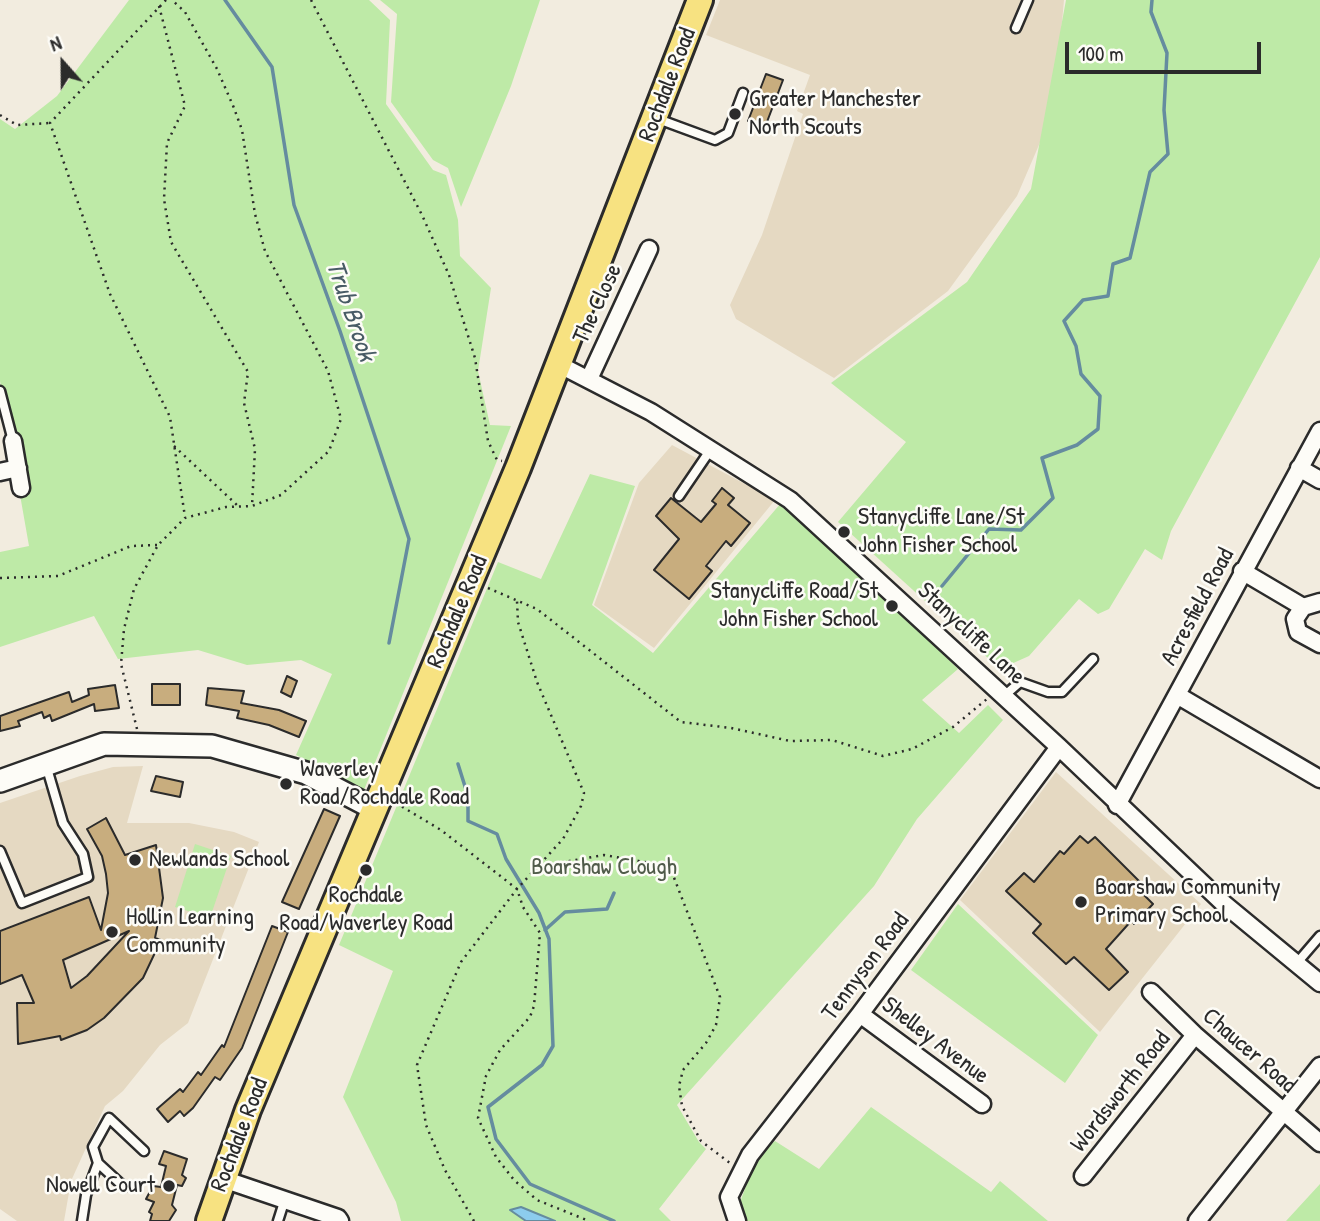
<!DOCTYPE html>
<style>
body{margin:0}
#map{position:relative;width:1320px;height:1221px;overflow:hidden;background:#f2ecdf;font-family:"Patrick Hand",sans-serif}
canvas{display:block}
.north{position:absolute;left:28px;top:28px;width:70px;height:70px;-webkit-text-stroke:5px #fdfcf7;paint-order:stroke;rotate:339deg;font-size:19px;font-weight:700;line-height:28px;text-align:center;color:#2b2b2b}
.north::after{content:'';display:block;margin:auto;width:24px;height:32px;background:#2b2b2b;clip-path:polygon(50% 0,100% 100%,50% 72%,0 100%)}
.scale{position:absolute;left:1065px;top:42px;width:196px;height:32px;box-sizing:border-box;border:4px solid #2b2b2b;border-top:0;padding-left:9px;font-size:21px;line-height:24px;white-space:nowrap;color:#2b2b2b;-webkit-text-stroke:5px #fdfcf7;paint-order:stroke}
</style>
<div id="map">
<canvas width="1320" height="1221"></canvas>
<div class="north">N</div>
<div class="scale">100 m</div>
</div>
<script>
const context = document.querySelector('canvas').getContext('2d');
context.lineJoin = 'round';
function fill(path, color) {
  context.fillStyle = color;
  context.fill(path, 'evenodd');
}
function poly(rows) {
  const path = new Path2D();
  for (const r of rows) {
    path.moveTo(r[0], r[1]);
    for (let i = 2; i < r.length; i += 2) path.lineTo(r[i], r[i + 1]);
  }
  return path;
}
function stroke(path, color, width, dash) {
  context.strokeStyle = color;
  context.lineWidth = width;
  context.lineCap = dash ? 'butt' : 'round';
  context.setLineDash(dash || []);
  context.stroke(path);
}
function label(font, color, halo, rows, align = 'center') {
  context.font = font + ' "Patrick Hand",sans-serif';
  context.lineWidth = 5;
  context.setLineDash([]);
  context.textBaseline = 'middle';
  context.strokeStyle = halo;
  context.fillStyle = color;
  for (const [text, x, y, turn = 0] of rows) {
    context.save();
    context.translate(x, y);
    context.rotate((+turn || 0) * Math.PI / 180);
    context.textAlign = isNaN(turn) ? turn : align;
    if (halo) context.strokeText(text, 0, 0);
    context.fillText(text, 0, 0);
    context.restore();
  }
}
fill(poly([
 [720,0,1064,0,1054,110,1017,196,948,291,834,378,736,319,730,305,762,235,803,114,797,111,810,75,706,35],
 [672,445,775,500,654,648,594,605,639,483],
 [143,766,127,823,189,823,234,832,259,842,188,1023,160,1045,123,1091,105,1106,71,1181,64,1221,17,1221,0,1209,0,803,80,776,113,767],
 [1056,772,1201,904,1100,1032,960,900]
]), '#e5d9c2');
fill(poly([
 [129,0,369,0,390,20,386,104,433,170,446,175,458,220,460,256,491,288,478,371,490,425,511,426,364,790,296,755,332,674,301,660,247,665,198,650,118,659,94,616,0,647,0,552,29,546,0,381,0,119,15,129,57,96],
 [380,0,540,0,511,86,461,207,448,168,433,160,391,102,397,14],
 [1066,0,1320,0,1320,257,1171,531,1162,560,1145,549,1109,609,1098,614,1079,599,1029,656,1000,669,838,522,906,442,831,383,967,282,1031,189],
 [590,474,635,486,592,605,653,653,781,503,880,591,958,669,922,700,959,733,988,705,1003,720,917,819,874,886,677,1105,699,1142,706,1149,659,1209,671,1221,401,1221,396,1202,343,1097,393,971,339,945,498,562,541,579],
 [195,844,231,856,210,918,175,907],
 [958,904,1098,1035,1065,1083,911,970],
 [871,1107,991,1192,1000,1181,1048,1221,745,1221,739,1205,757,1156,775,1141,819,1169],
 [1320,1184,1320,1221,1286,1221]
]), '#beeaa7');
const water = poly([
 [521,1207,555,1221,526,1221,510,1210,521,1207]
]);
fill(water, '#8ccced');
stroke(water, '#658c9f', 2);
stroke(poly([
 [225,0,272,67,294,205,340,331,409,539,389,643],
 [942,586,989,529,1021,530,1053,498,1042,458,1077,445,1098,429,1100,396,1081,374,1076,346,1064,321,1083,300,1108,296,1113,264,1130,258,1150,172,1168,154,1164,110,1167,53,1151,12,1152,0],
 [458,764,468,796,468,821,497,834,506,859,539,913,549,939,553,1046,542,1065,488,1107,496,1139,530,1184,614,1221],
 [545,930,565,912,607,909,614,893]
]), '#658c9f', 3.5);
const building = poly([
 [766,74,783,80,765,127,748,121,766,74],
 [722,488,734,498,728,505,750,523,731,546,726,541,706,566,712,571,689,599,654,570,679,539,656,516,671,498,701,522,716,504,712,501,722,488],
 [287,676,297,681,291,697,281,692,287,676],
 [152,684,180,684,180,705,152,705,152,684],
 [115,685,119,708,95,711,94,704,52,721,50,715,44,718,42,712,18,721,20,726,0,731,0,716,69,692,72,702,89,695,88,689,115,685],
 [208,688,244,691,241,703,279,710,306,721,299,737,269,725,237,718,239,711,206,705,208,688],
 [156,776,183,782,180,797,151,791,156,776],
 [324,809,340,816,299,909,282,902,324,809],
 [106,818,125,855,156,845,163,898,155,938,161,940,143,978,104,1018,87,1030,61,1040,60,1036,18,1044,17,1003,34,1003,22,975,0,984,0,931,89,897,101,930,108,893,106,874,102,856,87,829,106,818],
 [129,931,87,976,71,988,63,960,129,931],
 [1080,836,1088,843,1095,837,1140,882,1135,886,1153,904,1134,924,1132,920,1106,949,1128,972,1109,990,1074,957,1066,964,1033,933,1041,924,1006,891,1024,873,1034,882,1060,851,1064,854,1080,836],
 [272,926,288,932,242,1048,220,1080,215,1077,193,1108,184,1116,180,1111,168,1122,157,1109,180,1089,183,1092,198,1072,201,1075,222,1045,224,1047,272,926],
 [164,1151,187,1159,182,1175,186,1178,182,1186,177,1185,172,1205,176,1210,169,1221,150,1221,152,1214,149,1212,154,1202,146,1199,153,1186,161,1187,166,1166,159,1164,164,1151]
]);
fill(building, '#c8ad7e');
stroke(building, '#2b2b2b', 2);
const lane = poly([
 [1016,28,1028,0],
 [658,119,715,140,728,133,743,93],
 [0,391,13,441],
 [679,496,711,449],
 [1004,696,1020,682,1048,692,1062,692,1093,659],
 [0,851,22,903,88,877,83,854,63,823,46,765],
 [1296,964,1320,936],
 [98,1163,93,1147,109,1118,144,1151],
 [82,1221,86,1195,98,1163,124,1187],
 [278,1221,285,1199]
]);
const street = poly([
 [558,364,651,412,790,500,1059,747,1223,903,1320,983],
 [589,379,649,249],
 [13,441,21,488],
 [1299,468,1320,480],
 [0,472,18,468],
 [1242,571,1303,607],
 [1320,602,1303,607,1295,619,1298,632,1320,644],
 [1177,695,1320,779],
 [1117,805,1320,431],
 [1151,992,1195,1035,1320,1143],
 [860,1014,982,1104],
 [1083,1176,1195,1035],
 [223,1179,338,1218,340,1221],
 [737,1221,729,1197,750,1155,860,1014,1059,747],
 [1197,1221,1320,1066]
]);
const secondary = poly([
 [0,781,104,744,212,746,306,773,373,808]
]);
const primary = poly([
 [209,1221,248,1110,518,468,700,0]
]);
stroke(lane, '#2b2b2b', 13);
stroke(street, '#2b2b2b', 21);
stroke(secondary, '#2b2b2b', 26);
stroke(primary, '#2b2b2b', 30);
stroke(poly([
 [166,0,50,123,110,294,170,417,185,517],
 [311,0,422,215,449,275,475,358,488,441,497,460,502,461],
 [159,6,185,106,167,143,164,199,171,242,248,372,244,403,255,449,252,506],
 [0,115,17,125,50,123],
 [174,446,238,506],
 [0,578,58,576,131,546,158,545],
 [488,588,537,609,681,722,731,728,790,741,832,740,883,756,912,749,953,727,987,699],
 [137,729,121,664,124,629,134,589,158,545,185,518,226,507,252,506,281,495,329,451,341,419,328,371,265,251,255,214,242,130,234,108,217,69,185,12,172,0],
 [396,803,441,830,517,889,523,907,540,933,534,1006,530,1017,500,1050,486,1076,478,1118,496,1157,514,1180,537,1200,589,1221],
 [541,866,604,855,656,864,673,875,720,997,716,1025,706,1043,683,1070,679,1086,682,1106,701,1141,730,1163],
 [474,1221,445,1170,426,1125,417,1065,461,962,517,889,563,839,581,806,584,793,537,682,518,622,517,601]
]), '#2b2b2b', 2.5, [2, 5]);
stroke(lane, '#fdfcf7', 8);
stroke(street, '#fdfcf7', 16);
stroke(secondary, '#fdfcf7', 21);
stroke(primary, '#f7e281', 24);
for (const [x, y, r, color] of [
 [735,114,7,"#2b2b2b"],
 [844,532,7,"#2b2b2b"],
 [892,606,7,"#2b2b2b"],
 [286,784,7,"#2b2b2b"],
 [135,860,7,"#2b2b2b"],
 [366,870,7,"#2b2b2b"],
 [1081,902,7,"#2b2b2b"],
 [112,932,7,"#2b2b2b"],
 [169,1186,7,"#2b2b2b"]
]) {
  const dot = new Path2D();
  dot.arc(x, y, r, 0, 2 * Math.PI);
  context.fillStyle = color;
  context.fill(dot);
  stroke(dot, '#fdfcf7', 2.5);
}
label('24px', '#2b2b2b', '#fdfcf7', [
 ["Rochdale Road",668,85,-69],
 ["The Close",598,304,-65],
 ["Acresfield Road",1198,607,-62],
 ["Rochdale Road",458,612,-67],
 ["Stanycliffe Lane",971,634,43],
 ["Tennyson Road",866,967,-53],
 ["Shelley Avenue",935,1041,37],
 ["Chaucer Road",1249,1051,41],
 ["Wordsworth Road",1121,1092,-52],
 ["Rochdale Road",240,1135,-69]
]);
label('24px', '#2b2b2b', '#fdfcf7', [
 ["Greater Manchester",749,100],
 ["North Scouts",749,128],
 ["Stanycliffe Lane/St",858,518],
 ["John Fisher School",858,546],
 ["Stanycliffe Road/St",878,592,"right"],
 ["John Fisher School",878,620,"right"],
 ["Waverley",300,770],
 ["Road/Rochdale Road",300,798],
 ["Newlands School",149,860],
 ["Boarshaw Community",1095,888],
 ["Primary School",1095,916],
 ["Rochdale",366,896,"center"],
 ["Road/Waverley Road",366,924,"center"],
 ["Hollin Learning",126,918],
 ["Community",126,946],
 ["Nowell Court",155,1186,"right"]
], 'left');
label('24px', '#505b4a', '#fdfcf7', [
 ["Boarshaw Clough",604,868]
]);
label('italic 26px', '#485b65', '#fdfcf7', [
 ["Trub Brook",350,311,71]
]);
</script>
